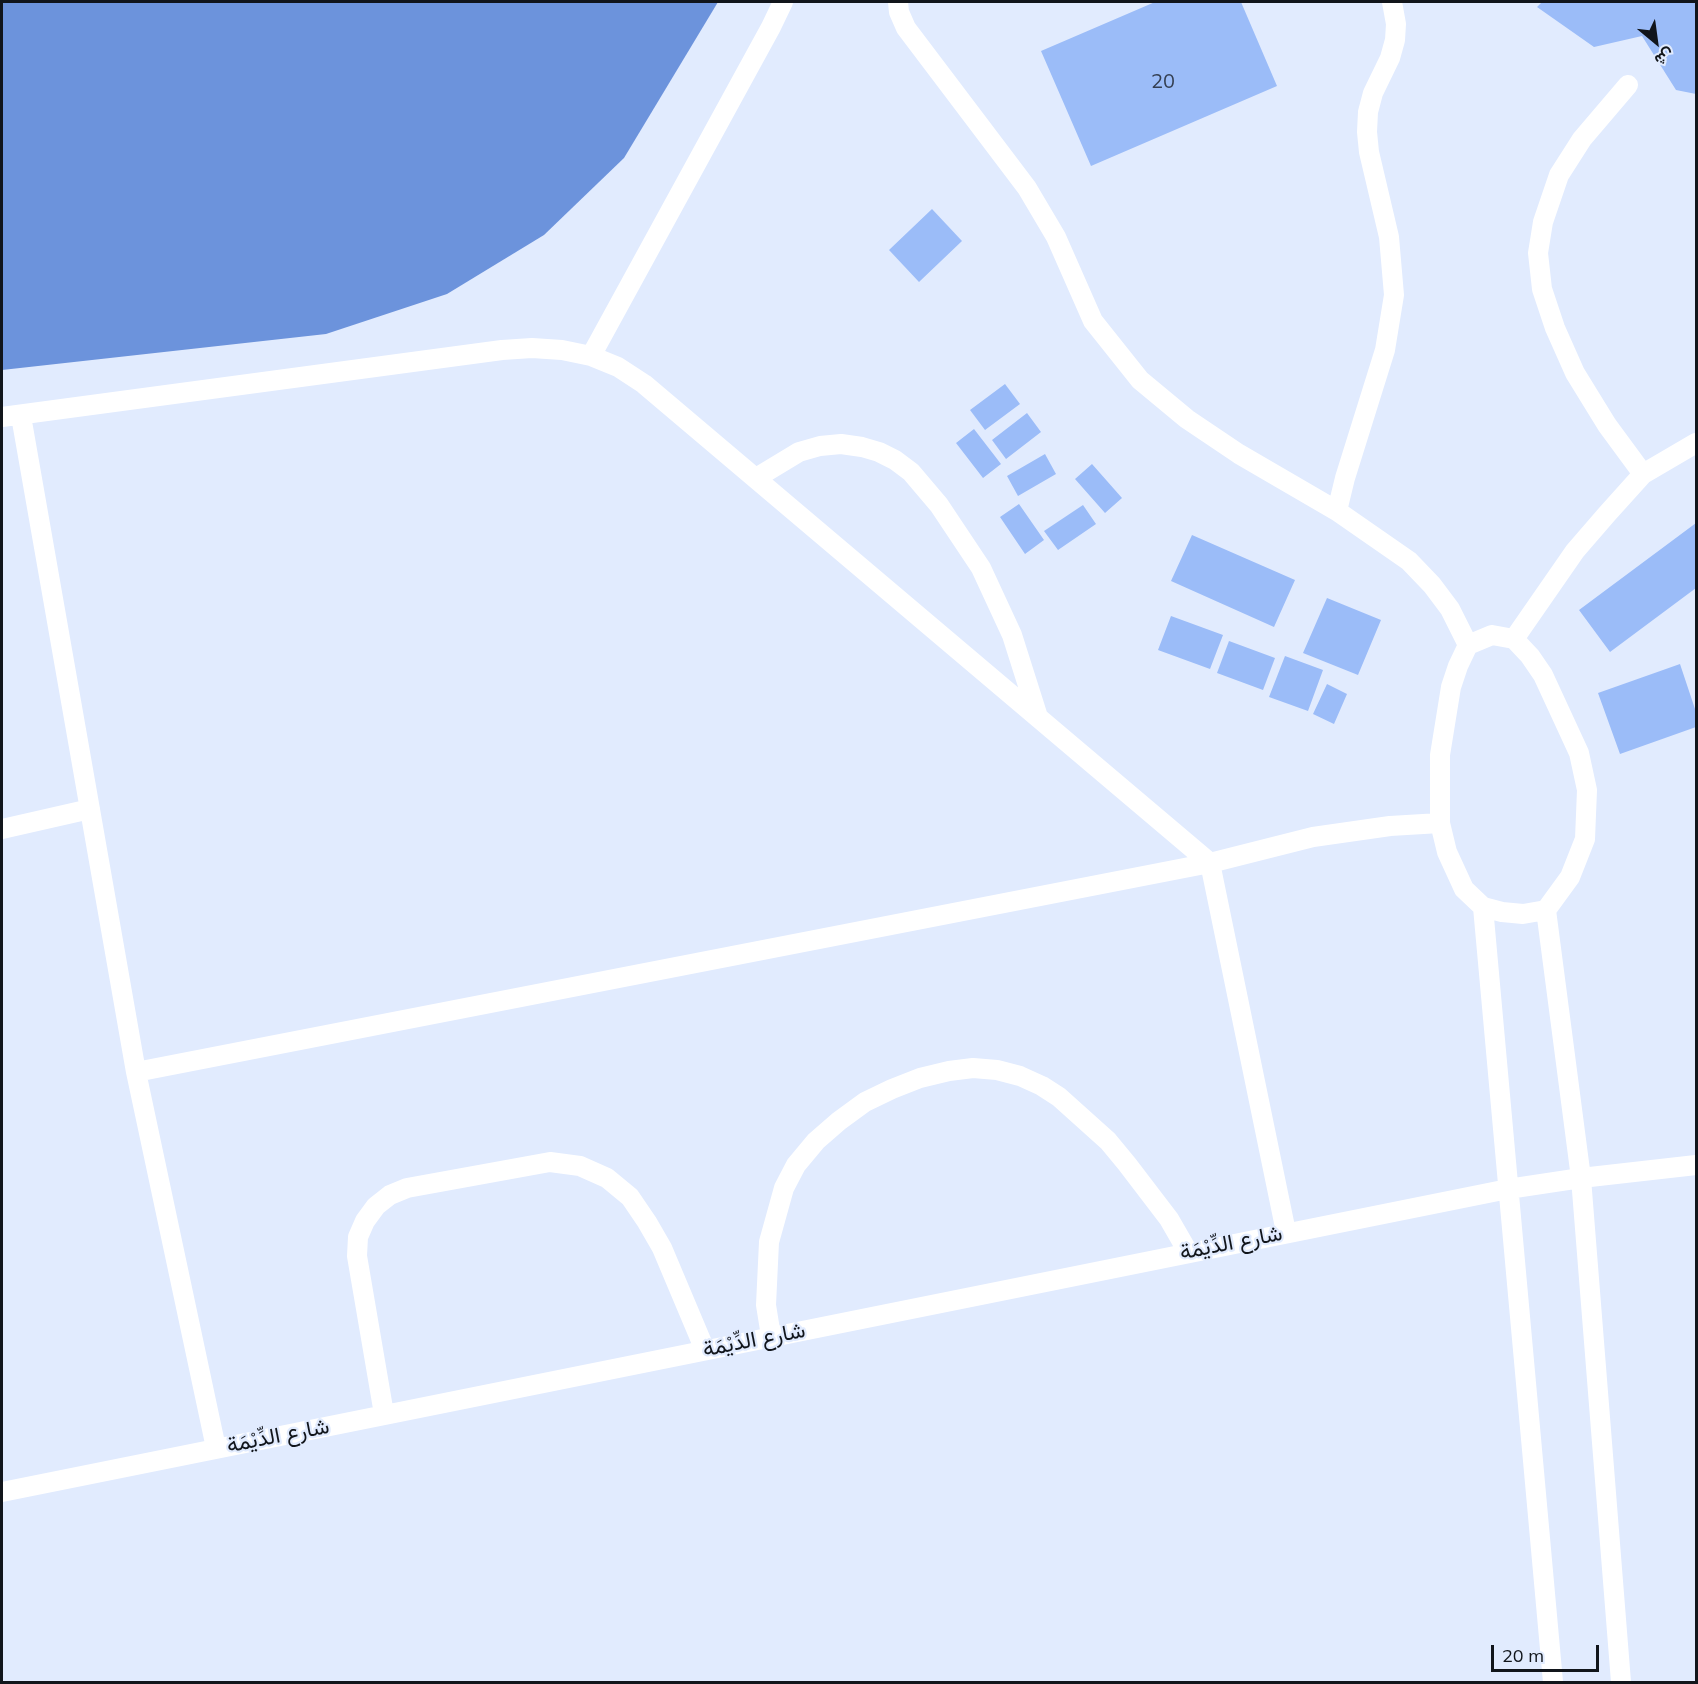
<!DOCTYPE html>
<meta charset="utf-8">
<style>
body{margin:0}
#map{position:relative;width:1698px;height:1684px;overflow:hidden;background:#e1ebfe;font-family:Mulish,Vazirmatn,sans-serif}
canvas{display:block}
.frame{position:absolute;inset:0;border:3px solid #11151b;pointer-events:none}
.north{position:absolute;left:1626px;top:12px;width:60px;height:60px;-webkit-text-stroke:4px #e1ebfe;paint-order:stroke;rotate:151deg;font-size:16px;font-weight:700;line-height:24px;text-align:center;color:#11151b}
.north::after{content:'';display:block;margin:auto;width:21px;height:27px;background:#11151b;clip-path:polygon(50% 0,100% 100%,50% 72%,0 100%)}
.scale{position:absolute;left:1491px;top:1645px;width:108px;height:27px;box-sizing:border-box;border:3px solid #11151b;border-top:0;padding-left:8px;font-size:18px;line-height:21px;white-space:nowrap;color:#11151b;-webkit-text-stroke:4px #e1ebfe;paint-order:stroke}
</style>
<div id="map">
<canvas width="1698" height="1684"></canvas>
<div class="frame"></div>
<div class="north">ش</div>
<div class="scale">20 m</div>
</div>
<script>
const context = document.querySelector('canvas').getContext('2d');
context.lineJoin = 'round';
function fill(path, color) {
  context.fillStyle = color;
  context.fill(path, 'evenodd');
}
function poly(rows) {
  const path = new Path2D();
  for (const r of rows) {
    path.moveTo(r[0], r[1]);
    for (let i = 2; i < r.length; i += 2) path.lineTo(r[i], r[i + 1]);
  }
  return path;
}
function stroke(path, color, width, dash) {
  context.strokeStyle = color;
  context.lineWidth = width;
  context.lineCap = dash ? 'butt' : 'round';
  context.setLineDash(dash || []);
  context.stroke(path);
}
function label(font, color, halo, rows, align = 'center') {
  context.font = font + ' Mulish,Vazirmatn,sans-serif';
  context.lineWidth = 4.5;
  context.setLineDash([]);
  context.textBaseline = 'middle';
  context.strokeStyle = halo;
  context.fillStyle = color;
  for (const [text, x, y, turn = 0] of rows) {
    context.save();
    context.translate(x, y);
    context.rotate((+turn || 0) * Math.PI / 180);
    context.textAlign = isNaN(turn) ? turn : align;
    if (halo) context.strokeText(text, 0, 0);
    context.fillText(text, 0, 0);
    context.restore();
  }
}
fill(poly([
 [2,2,718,2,624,158,544,235,447,294,326,334,2,370]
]), '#6c93dc');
fill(poly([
 [1155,2,1241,2,1277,86,1091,166,1041,51],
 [1542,2,1696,2,1696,94,1676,90,1642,36,1594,47,1537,7],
 [932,209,962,241,919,282,889,250],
 [1005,384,1020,404,985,430,970,410],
 [1027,413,1041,432,1006,459,992,440],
 [974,429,1001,464,983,478,956,443],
 [1045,454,1056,474,1018,496,1007,476],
 [1092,464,1122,498,1105,513,1075,479],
 [1019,504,1044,540,1025,554,1000,517],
 [1083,505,1096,524,1058,550,1044,531],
 [1696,523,1696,588,1610,652,1579,610],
 [1192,535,1295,580,1274,627,1171,581],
 [1327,598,1381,620,1358,675,1303,653],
 [1171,616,1223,635,1210,669,1158,650],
 [1229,641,1275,658,1263,690,1217,673],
 [1285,656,1323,670,1308,711,1269,697],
 [1680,664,1696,712,1696,727,1620,754,1598,693],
 [1327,684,1347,694,1334,724,1313,714]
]), '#9bbcf8');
stroke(poly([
 [898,2,899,12,906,28,1027,188,1056,237,1093,321,1140,380,1187,419,1239,454,1337,511,1409,561,1432,585,1450,609,1468,645],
 [1628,85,1582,139,1559,175,1543,222,1538,253,1542,289,1555,328,1575,373,1607,425,1643,474],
 [591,356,771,27,783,2],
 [21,416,136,1072,216,1448],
 [2,417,502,350,532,348,562,350,591,356,618,367,644,384,1210,863,1286,1232],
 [756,478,799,452,820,446,841,444,862,447,879,452,895,460,911,472,939,505,981,568,1012,635,1038,717],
 [1337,511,1345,478,1385,350,1394,295,1389,237,1369,152,1367,132,1368,112,1373,93,1390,58,1395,40,1396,24,1392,2],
 [1492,635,1514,639,1530,656,1543,675,1579,753,1587,790,1585,839,1570,877,1546,910,1523,914,1502,912,1483,907,1464,889,1447,852,1440,823,1440,755,1451,687,1458,666,1468,645,1492,635],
 [1514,639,1575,551,1607,514,1643,474,1696,443],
 [2,829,90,809],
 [1483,907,1553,1682],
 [1546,910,1581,1178,1621,1682],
 [136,1072,1210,863,1313,837,1390,826,1440,823],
 [771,1336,766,1305,769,1242,784,1188,796,1165,816,1141,839,1121,865,1102,892,1089,920,1078,949,1071,973,1068,997,1070,1020,1076,1042,1086,1059,1097,1108,1141,1127,1164,1169,1219,1188,1252],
 [384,1414,357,1256,358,1237,365,1221,376,1206,390,1195,407,1188,550,1162,580,1166,607,1178,630,1197,647,1222,662,1248,705,1350],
 [2,1492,1508,1189,1581,1178,1696,1165]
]), '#fff', 20);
label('20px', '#343f52', null, [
 ["20",1163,82]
]);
label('22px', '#11151b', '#e1ebfe', [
 ["شارع الدِّيْمَة",1231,1243,-11],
 ["شارع الدِّيْمَة",754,1340,-11],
 ["شارع الدِّيْمَة",278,1436,-11]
]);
</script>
